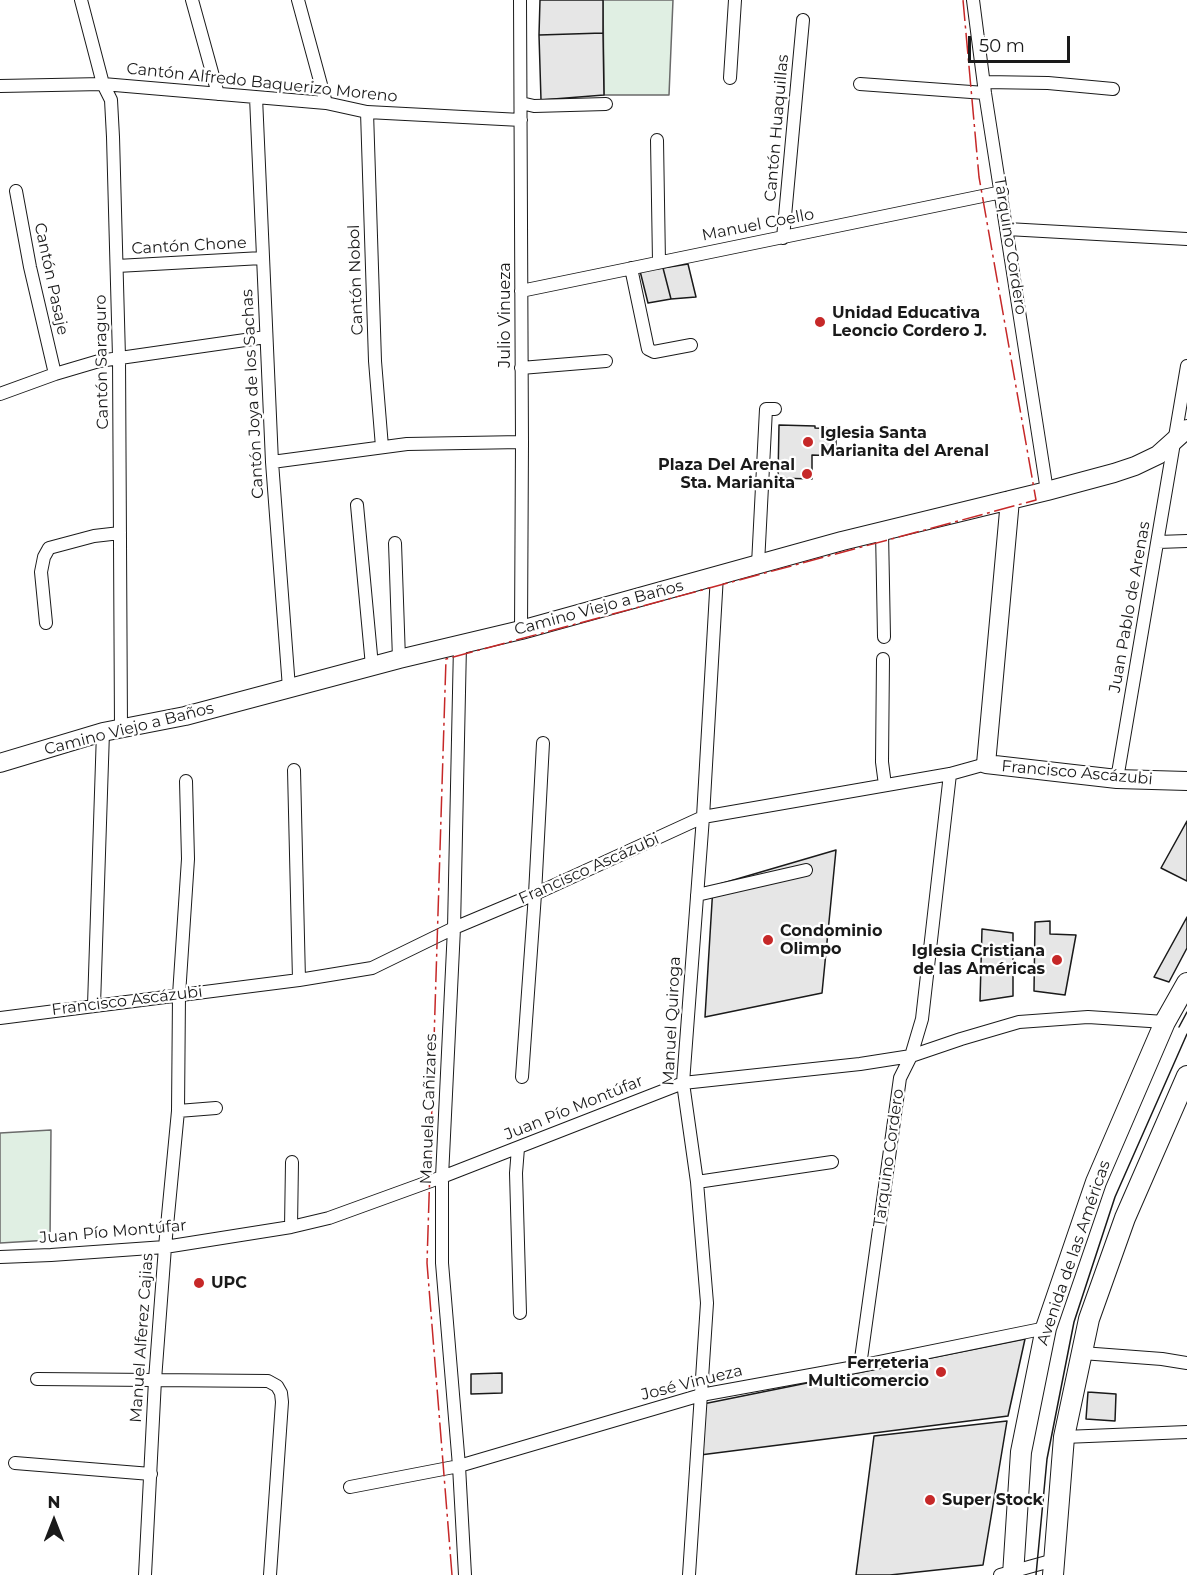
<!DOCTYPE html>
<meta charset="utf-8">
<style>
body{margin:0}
#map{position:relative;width:1187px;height:1575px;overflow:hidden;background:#fff;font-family:Montserrat,sans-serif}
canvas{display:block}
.north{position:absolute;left:24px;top:1491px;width:60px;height:60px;-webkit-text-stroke:4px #fff;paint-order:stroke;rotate:0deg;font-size:16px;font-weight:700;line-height:24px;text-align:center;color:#1a1a1a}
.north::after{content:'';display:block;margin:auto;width:21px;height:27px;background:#1a1a1a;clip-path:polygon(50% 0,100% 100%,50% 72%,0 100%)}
.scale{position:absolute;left:968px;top:36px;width:102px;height:27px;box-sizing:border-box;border:3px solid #1a1a1a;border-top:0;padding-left:8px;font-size:18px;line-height:21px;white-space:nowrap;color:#1a1a1a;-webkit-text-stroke:4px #fff;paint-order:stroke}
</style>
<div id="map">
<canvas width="1187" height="1575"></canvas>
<div class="north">N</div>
<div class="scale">50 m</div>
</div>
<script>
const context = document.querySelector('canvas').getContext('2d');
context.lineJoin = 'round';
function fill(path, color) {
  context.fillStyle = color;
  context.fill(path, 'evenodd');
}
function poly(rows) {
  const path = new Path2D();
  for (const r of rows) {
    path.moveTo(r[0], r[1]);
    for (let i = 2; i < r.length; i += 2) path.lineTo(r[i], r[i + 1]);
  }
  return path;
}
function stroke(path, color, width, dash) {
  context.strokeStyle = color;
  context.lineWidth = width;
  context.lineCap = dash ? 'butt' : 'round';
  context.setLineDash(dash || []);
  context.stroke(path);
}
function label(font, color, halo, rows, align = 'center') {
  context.font = font + ' Montserrat,sans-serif';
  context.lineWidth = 4.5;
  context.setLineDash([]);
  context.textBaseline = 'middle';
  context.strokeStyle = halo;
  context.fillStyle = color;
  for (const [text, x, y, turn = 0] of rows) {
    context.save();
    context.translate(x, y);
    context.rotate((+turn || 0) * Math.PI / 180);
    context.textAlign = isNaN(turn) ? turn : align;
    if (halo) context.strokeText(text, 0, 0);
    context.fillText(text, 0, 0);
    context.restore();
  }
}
const green = poly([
 [603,0,673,0,669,95,604,95,603,0],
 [51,1130,50,1240,0,1243,0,1133,51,1130]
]);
fill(green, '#e0efe3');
stroke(green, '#6a6a6a', 1.5);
const building = poly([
 [540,0,603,0,603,33,539,35,540,0],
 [603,33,604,95,541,100,539,35,603,33],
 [688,264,696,297,671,299,663,268,688,264],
 [663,268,671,299,648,303,640,271,663,268],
 [779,425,815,426,815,428,836,429,836,456,812,455,812,479,778,478,779,425],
 [1187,821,1187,881,1161,868,1187,821],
 [836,850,822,993,705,1017,713,886,836,850],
 [1187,917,1187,948,1169,982,1154,977,1187,917],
 [1050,921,1050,934,1076,935,1065,995,1034,991,1035,922,1050,921],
 [982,929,1013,933,1013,996,980,1001,982,929],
 [1025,1339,1008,1416,700,1455,703,1404,1025,1339],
 [502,1373,502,1393,471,1394,471,1374,502,1373],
 [1088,1392,1116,1394,1115,1421,1086,1419,1088,1392],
 [1007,1421,983,1565,890,1575,856,1575,874,1436,1007,1421]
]);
fill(building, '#e6e6e6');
stroke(building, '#1a1a1a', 1.5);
const street = poly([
 [81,0,103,84,111,100,113,137,119,357,121,728],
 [192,0,218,94],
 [298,0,326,103],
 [520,0,522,442,521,630],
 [973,0,985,93,1047,491],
 [730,78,735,0],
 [984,82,1048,83,1113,89],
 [860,84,985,93],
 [0,86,103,84,326,103,367,112,521,120],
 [256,97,272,462,289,688],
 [521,103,534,106,606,104],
 [367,112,375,361,382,447],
 [657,140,659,262],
 [16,191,30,267,55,374],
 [1007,229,1187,239],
 [783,238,803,20],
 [117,266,262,258],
 [631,268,648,349,654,352,691,345],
 [521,291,1002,192],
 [521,368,606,361],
 [0,394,55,374,99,361,266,337],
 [272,462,407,444,522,442],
 [357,505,372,666],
 [882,531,884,637],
 [1158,542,1187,541],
 [395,543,399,659],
 [758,564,766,409,775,409],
 [46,623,41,572,44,557,49,548,94,536,120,533],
 [460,645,454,928,442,1177,442,1263,459,1466,465,1575],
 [883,659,882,762,885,785],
 [294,770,299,980],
 [1117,779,1187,366],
 [697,895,806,870],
 [94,1005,103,732],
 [0,1018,299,980,372,968,454,928,535,894,703,817,950,774,986,764],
 [522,1077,535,894,543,743],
 [178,1111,216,1108],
 [518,1148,516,1173,520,1313],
 [697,1182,832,1162],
 [291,1227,292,1162],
 [0,1257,51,1255,165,1247,291,1227,329,1218,442,1177,683,1083,860,1064,911,1056,961,1039,1019,1022,1088,1017,1165,1022],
 [1082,1353,1162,1359,1187,1363],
 [860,1366,900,1078,911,1056,922,1019,950,774],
 [37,1379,268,1381,277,1386,281,1393,282,1402,270,1575],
 [1064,1437,1187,1432],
 [15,1463,151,1474],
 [350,1487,459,1466,701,1395,860,1366,1046,1328],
 [145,1575,155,1380,165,1247,178,1111,179,995,188,859,186,781],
 [689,1575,707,1303,697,1182,683,1083,703,817,717,575],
 [1000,1575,1054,1560]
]);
const secondary = poly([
 [1010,500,986,764,1117,779,1187,781],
 [0,763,103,732,185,716,399,659,521,630,842,541,1047,491,1114,473,1135,466,1158,455,1187,429]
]);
const primary = poly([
 [1013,1575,1021,1452,1046,1328,1096,1182,1165,1022,1187,983],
 [1053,1575,1064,1437,1089,1319,1125,1218,1187,1076]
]);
stroke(street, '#1a1a1a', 14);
stroke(secondary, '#1a1a1a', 20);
stroke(primary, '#1a1a1a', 22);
stroke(street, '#fff', 12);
stroke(secondary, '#fff', 18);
stroke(primary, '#fff', 20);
stroke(poly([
 [1179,1027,1187,1012],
 [1036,1575,1047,1459,1074,1322,1115,1197,1187,1034]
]), '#1a1a1a', 1.5);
stroke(poly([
 [452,1575,427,1263,446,659,1036,500,979,177,963,0]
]), '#c62828', 1.5, [21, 4.5, 3, 4.5]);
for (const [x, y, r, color] of [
 [820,322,6,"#c62828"],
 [808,442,6,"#c62828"],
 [807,474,6,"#c62828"],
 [768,940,6,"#c62828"],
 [1057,960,6,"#c62828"],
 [199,1283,6,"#c62828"],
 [941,1372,6,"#c62828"],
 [930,1500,6,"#c62828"]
]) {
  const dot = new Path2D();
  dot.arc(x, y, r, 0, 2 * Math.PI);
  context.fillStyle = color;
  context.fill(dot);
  stroke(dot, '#fff', 2);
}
label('16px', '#1a1a1a', '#fff', [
 ["Cantón Alfredo Baquerizo Moreno",262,83,6],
 ["Cantón Huaquillas",777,128,-85],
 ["Manuel Coello",758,225,-11],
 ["Cantón Chone",189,246,-3],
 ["Tarquino Cordero",1010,246,81],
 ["Cantón Pasaje",51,279,78],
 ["Cantón Nobol",356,280,-92],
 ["Julio Vinueza",505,315,-90],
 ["Cantón Saraguro",102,362,-91],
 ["Cantón Joya de los Sachas",253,394,-93],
 ["Juan Pablo de Arenas",1130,607,-80],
 ["Camino Viejo a Baños",599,608,-15],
 ["Camino Viejo a Baños",129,729,-14],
 ["Francisco Ascázubi",1077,773,5],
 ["Francisco Ascázubi",589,869,-24],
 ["Francisco Ascázubi",127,1001,-7],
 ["Manuel Quiroga",672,1021,-87],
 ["Juan Pío Montúfar",574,1108,-22],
 ["Manuela Cañizares",429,1109,-88],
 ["Tarquino Cordero",889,1158,-82],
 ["Juan Pío Montúfar",113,1232,-5],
 ["Avenida de las Américas",1074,1253,-71],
 ["Manuel Alferez Cajias",142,1338,-86],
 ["José Vinueza",692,1383,-14]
]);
label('bold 16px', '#1a1a1a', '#fff', [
 ["Unidad Educativa",832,313],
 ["Leoncio Cordero J.",832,331],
 ["Iglesia Santa",820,433],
 ["Marianita del Arenal",820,451],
 ["Plaza Del Arenal",795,465,"right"],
 ["Sta. Marianita",795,483,"right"],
 ["Condominio",780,931],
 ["Olimpo",780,949],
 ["Iglesia Cristiana",1045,951,"right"],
 ["de las Américas",1045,969,"right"],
 ["UPC",211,1283],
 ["Ferreteria",929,1363,"right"],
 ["Multicomercio",929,1381,"right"],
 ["Super Stock",942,1500]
], 'left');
</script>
